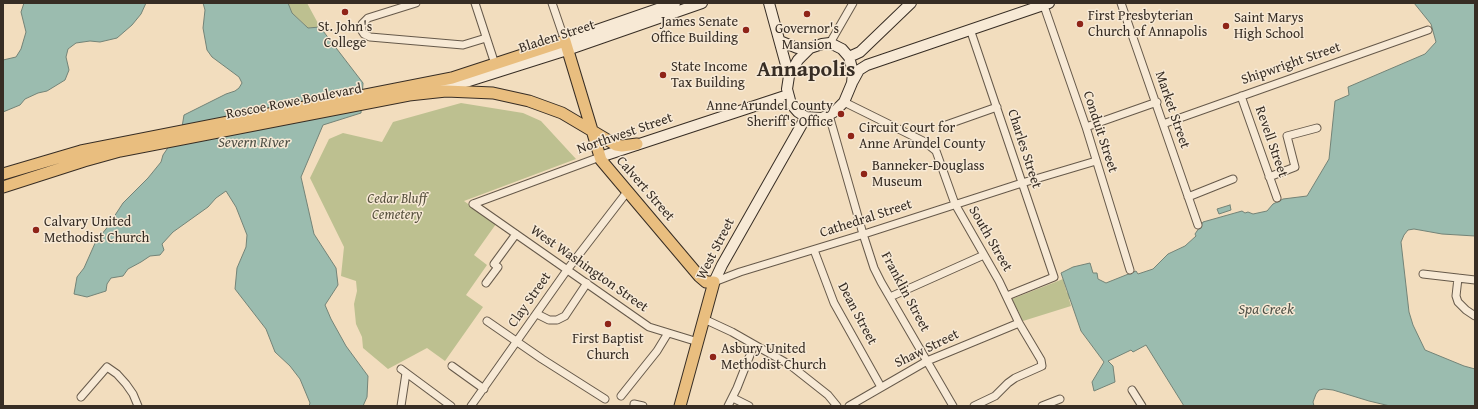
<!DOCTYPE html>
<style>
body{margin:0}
#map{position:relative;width:1478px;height:409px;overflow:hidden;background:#f2ddbe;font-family:"Gentium Book Plus",serif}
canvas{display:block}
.frame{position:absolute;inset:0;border:4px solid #372d24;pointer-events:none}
</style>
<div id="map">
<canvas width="1478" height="409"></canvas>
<div class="frame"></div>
</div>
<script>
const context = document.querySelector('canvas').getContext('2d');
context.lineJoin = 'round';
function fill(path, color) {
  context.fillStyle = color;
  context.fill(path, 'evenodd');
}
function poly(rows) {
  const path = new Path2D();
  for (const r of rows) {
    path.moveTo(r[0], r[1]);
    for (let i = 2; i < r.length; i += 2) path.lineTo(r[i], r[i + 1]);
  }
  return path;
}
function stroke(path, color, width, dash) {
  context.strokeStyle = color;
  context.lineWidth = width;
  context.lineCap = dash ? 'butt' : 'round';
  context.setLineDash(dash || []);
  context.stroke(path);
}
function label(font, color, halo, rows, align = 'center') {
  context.font = font + ' "Gentium Book Plus",serif';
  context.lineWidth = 3;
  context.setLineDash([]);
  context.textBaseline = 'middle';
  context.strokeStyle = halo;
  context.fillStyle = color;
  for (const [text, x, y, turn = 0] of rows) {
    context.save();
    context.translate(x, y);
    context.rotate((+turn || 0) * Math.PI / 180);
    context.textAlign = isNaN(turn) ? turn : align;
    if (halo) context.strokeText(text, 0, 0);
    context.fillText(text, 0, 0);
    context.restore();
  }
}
fill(poly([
 [288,3,307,3,320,27,308,28,292,13],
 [461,103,523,113,541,121,576,159,464,201,496,224,474,255,487,265,466,295,483,307,445,361,427,348,388,369,363,348,362,337,356,324,354,304,357,291,356,281,341,276,344,247,310,178,329,139,343,133,382,142,393,122],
 [1063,279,1067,293,1070,293,1072,298,1069,299,1071,306,1023,321,1012,299]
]), '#bdc090');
const water = poly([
 [24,3,146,3,141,14,132,25,117,38,100,42,90,41,76,43,68,49,66,57,69,70,65,80,47,91,38,93,25,99,20,105,3,112,3,60,16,57,21,49,26,32,21,12,24,3],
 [203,3,288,3,292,13,308,28,320,27,363,83,361,113,323,125,301,177,314,234,336,268,338,285,325,305,331,319,346,346,368,376,367,397,363,406,309,406,310,403,300,379,290,366,275,352,266,329,235,289,237,268,246,247,247,235,236,207,226,191,216,198,208,207,173,232,162,244,164,250,160,255,150,256,141,262,128,269,123,276,111,278,107,284,106,291,87,297,74,294,77,277,84,268,96,241,106,229,123,203,148,178,161,162,163,155,182,127,184,115,226,94,235,91,239,88,242,83,239,77,212,57,207,50,203,28,205,10,203,3],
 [1414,3,1475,3,1475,236,1442,234,1414,229,1408,230,1404,235,1401,242,1409,312,1413,325,1425,350,1464,366,1475,369,1475,406,1390,406,1369,401,1333,390,1324,389,1319,390,1316,394,1313,402,1314,406,1184,406,1146,345,1133,352,1131,350,1108,361,1113,366,1115,382,1094,391,1092,382,1104,362,1081,331,1061,273,1073,267,1090,263,1093,273,1097,273,1098,279,1106,283,1136,271,1138,274,1153,269,1168,254,1185,246,1196,236,1195,234,1203,222,1242,211,1245,213,1248,212,1253,214,1267,211,1273,204,1283,199,1307,196,1329,159,1335,101,1349,95,1348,87,1425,54,1436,42,1431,24,1414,3],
 [1230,205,1231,210,1219,214,1217,209,1230,205]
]);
fill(water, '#9bbcaf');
stroke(water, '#738377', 1);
const minor = poly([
 [416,3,368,18,362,24,362,31,364,34,370,37,463,45,486,38],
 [475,3,493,58],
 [552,3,565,41],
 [1043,3,1086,127,1130,270],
 [1121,3,1198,225],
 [970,29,1054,277,1007,296],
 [830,43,853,3],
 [1241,96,1277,198],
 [844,102,925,142,936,151,955,204,999,281,1019,323,1041,360,1042,366,1015,378,1008,383,995,396,974,406],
 [829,115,863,234,874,268,881,282,953,406],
 [1163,124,1428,30],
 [946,125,997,107],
 [1086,127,1157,102],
 [1269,177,1295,167,1287,136,1317,128],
 [1188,197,1233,179],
 [473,204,649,327,698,342],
 [473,204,600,157],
 [814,250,834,303,881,387],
 [1423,274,1475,280],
 [1458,278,1456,296,1458,302,1466,310,1475,316],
 [714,282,740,272,858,236,1022,183,1096,161],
 [486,283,498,267,494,264,516,234],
 [890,297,984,255],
 [537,314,549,320,557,320,565,316,587,283],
 [704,319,732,332,790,365,828,395,837,406],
 [487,321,542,359,605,399],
 [452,366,484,389],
 [401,369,451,406],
 [1132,390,1142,406],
 [621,396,657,351,668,333],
 [81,397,107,367,117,374,126,384,133,394,138,406],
 [733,398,749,406],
 [401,406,406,373],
 [471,406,567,270,627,192],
 [634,406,634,404,643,406],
 [728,406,737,388,754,345],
 [849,406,927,361,1019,323],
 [1042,406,1060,399]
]);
const secondary = poly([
 [769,3,789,76],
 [565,41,675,3],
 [780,41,797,48,810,48],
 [830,43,842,49,849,57,853,72,852,83,844,102,834,112,822,118,806,117,798,112,791,104,787,89,789,76,798,60,810,48,822,44,830,43],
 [849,57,860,52,911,3],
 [853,81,859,70,867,65,1049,3],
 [438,88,469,81,567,50,702,3],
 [600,157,788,95],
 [714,282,722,265,806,117]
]);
const primary = poly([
 [3,174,81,151,452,78,565,41,601,160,699,276,706,282,714,282,680,406],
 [3,187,84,161,120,151,409,95,446,91,493,93,529,101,562,113,616,145,622,146,637,144]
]);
stroke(minor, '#66594a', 9);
stroke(secondary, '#372d24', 12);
stroke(primary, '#372d24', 13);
stroke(minor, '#f7e9d5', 7);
stroke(secondary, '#f7e9d5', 10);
stroke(primary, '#e9be7f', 11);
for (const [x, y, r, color] of [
 [345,12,4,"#8f2418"],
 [807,14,4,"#8f2418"],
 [1080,24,4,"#8f2418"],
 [1226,26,4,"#8f2418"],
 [746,30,4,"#8f2418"],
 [663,75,4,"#8f2418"],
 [841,114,4,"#8f2418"],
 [851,136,4,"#8f2418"],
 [864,174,4,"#8f2418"],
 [36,230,4,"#8f2418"],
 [608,324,4,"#8f2418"],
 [713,357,4,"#8f2418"]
]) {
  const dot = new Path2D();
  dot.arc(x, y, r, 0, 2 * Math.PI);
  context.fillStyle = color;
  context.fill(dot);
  stroke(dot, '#f7e9d5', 1.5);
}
label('14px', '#372d24', '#f7e9d5', [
 ["First Presbyterian",1088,16],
 ["Church of Annapolis",1088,32],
 ["Saint Marys",1234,18],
 ["High School",1234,34],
 ["James Senate",738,22,"right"],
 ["Office Building",738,38,"right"],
 ["St. John's",345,27,"center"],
 ["College",345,43,"center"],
 ["Governor's",807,29,"center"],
 ["Mansion",807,45,"center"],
 ["State Income",671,67],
 ["Tax Building",671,83],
 ["Anne Arundel County",833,106,"right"],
 ["Sheriff's Office",833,122,"right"],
 ["Circuit Court for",859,128],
 ["Anne Arundel County",859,144],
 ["Banneker-Douglass",872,166],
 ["Museum",872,182],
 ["Calvary United",44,222],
 ["Methodist Church",44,238],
 ["First Baptist",608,339,"center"],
 ["Church",608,355,"center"],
 ["Asbury United",721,349],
 ["Methodist Church",721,365]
], 'left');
label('14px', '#372d24', '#f7e9d5', [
 ["Bladen Street",557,37,-18],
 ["Shipwright Street",1291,64,-19],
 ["Roscoe Rowe Boulevard",294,102,-11],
 ["Market Street",1172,110,71],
 ["Conduit Street",1100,132,72],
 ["Northwest Street",625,134,-19],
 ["Revell Street",1271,142,71],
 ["Charles Street",1024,149,72],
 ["Calvert Street",645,189,49],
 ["Cathedral Street",866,219,-18],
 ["South Street",990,239,60],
 ["West Street",716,249,-63],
 ["West Washington Street",589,269,35],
 ["Franklin Street",905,292,62],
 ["Clay Street",530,300,-55],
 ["Dean Street",857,314,62],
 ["Shaw Street",927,349,-26]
]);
label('italic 14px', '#58523f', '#f7e9d5', [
 ["Cedar Bluff",397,199],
 ["Cemetery",397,215]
]);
label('italic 15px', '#505147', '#f7e9d5', [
 ["Severn River",254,143],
 ["Spa Creek",1266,310]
]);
label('bold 22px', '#372d24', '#f7e9d5', [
 ["Annapolis",806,70]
]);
</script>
